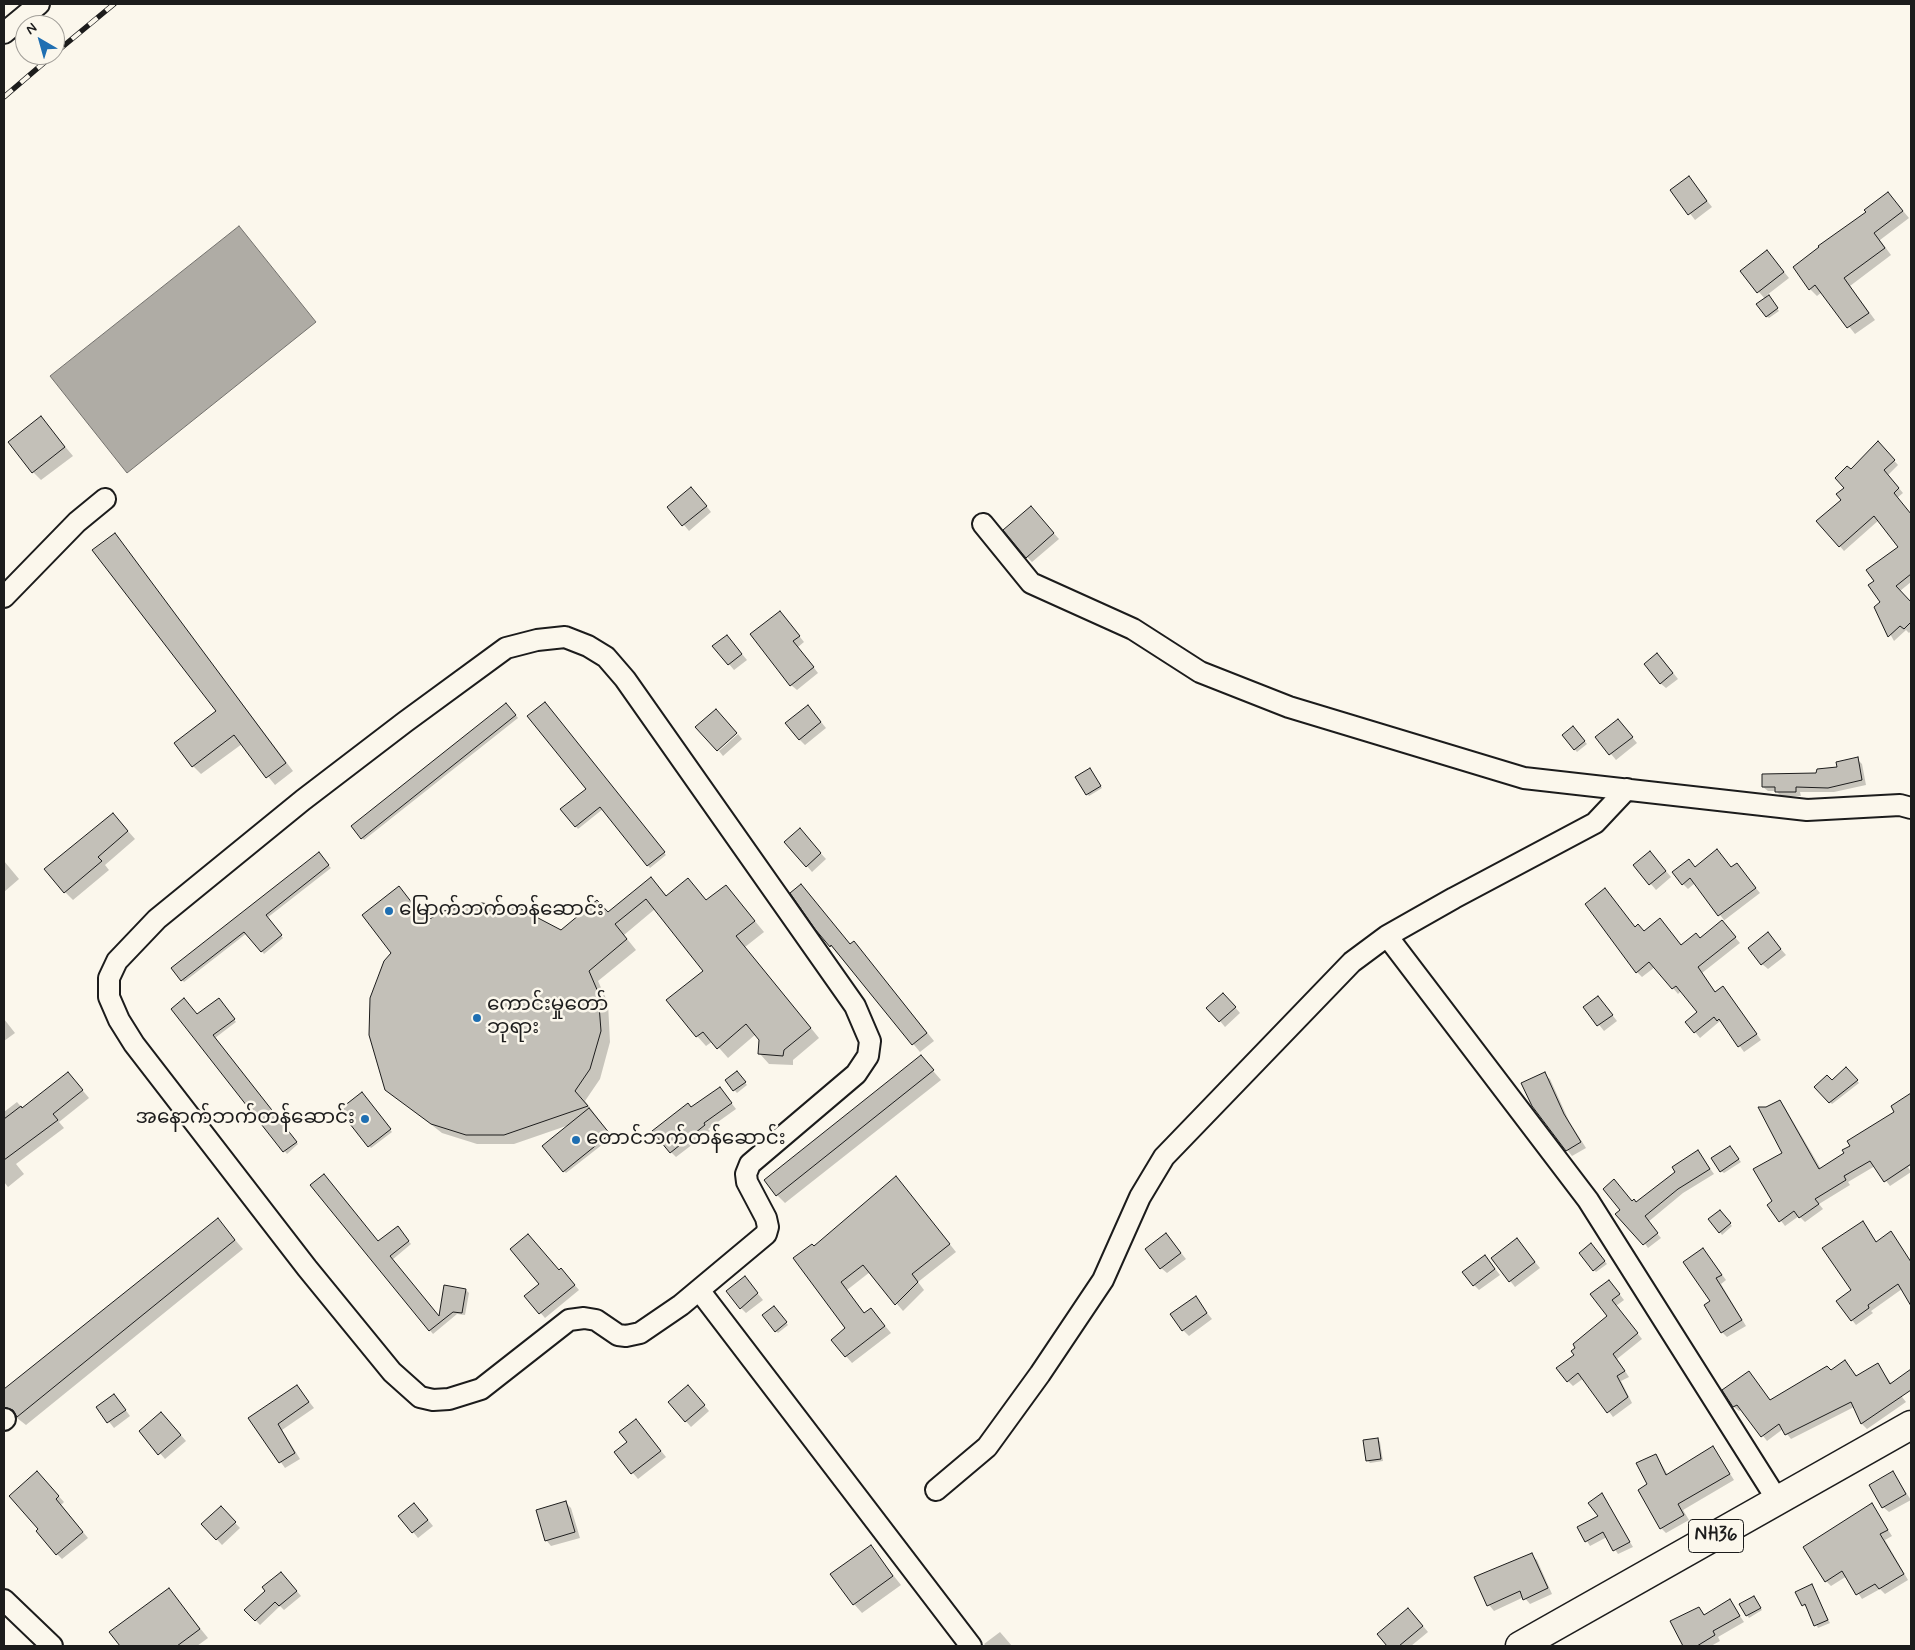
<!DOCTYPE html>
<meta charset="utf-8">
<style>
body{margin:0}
#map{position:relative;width:1915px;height:1650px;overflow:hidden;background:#fbf7ec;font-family:Mynerve,sans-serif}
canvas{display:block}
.frame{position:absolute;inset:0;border:5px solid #1c1c1c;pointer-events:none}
.north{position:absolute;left:15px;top:15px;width:50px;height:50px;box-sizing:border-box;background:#fbf7ec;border:1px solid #a29f99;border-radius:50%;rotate:322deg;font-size:14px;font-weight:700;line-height:20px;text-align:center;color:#1c1c1c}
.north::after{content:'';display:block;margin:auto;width:18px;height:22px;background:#1f6fb2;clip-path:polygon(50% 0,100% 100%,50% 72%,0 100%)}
</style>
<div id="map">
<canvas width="1915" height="1650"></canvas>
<div class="frame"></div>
<div class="north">N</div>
</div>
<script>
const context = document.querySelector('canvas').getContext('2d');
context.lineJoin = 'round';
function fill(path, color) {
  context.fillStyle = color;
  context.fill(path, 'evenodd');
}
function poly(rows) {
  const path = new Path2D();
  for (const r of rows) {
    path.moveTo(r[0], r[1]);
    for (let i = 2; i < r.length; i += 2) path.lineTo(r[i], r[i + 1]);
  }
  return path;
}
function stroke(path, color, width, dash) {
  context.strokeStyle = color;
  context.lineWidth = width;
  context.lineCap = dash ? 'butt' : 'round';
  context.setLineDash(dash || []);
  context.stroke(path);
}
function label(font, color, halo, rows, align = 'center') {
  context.font = font + ' Mynerve,"Noto Sans Myanmar",sans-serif';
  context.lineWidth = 5;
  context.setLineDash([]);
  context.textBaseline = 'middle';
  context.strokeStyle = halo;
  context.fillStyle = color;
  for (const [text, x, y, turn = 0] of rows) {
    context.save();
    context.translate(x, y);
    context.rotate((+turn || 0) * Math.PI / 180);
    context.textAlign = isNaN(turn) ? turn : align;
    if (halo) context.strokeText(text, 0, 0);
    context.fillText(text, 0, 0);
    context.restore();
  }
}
const water = poly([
 [239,226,316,322,127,473,50,376,239,226]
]);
fill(water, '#afaca5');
stroke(water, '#74726e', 1);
fill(poly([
 [1689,178,1712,207,1695,220,1672,190],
 [1888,193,1909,218,1880,240,1891,255,1850,286,1875,320,1855,334,1822,292,1817,296,1810,289,1868,212],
 [1767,251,1789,278,1767,295,1779,311,1769,318,1766,316,1765,299,1741,271],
 [41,418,73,456,41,480,33,472],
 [1882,447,1898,465,1888,475,1903,493,1897,498,1911,515,1911,582,1900,591,1911,604,1911,631,1909,633,1906,630,1894,641,1876,608,1882,602,1876,581,1900,547,1879,520,1844,551,1818,521,1842,500,1851,471],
 [697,494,711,512,689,531,669,507],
 [1036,513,1059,539,1032,562,1027,557],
 [114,534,293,771,275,785,242,744,201,774,193,766,217,712],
 [785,618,804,642,798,647,818,673,797,690,791,685],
 [727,636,747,660,734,670,714,646],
 [1663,660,1678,679,1666,688,1660,683],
 [509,706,518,718,364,840,362,838],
 [547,706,666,855,650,868,603,809,578,829,562,810,587,789],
 [813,712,826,728,805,745,799,739],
 [1618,720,1637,743,1616,760,1597,737],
 [1575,730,1587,744,1577,752,1563,735],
 [738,734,742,739,723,756,719,751],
 [1857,759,1862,764,1866,785,1834,792,1800,792,1801,796,1781,796,1776,791,1768,791,1763,787,1839,768],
 [1090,769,1102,788,1089,796,1087,794],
 [120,822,135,839,105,865,109,870,73,900,65,892],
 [805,836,826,859,812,872,807,866],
 [321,856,331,868,267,918,283,938,264,954,247,933,184,982,182,980],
 [1655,858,1671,877,1656,890,1635,865],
 [4,861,19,879,4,892],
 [1695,868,1741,870,1760,893,1722,922,1740,943,1702,973,1716,993,1728,993,1761,1040,1744,1052,1724,1024,1720,1021,1700,1038,1687,1022,1699,1013,1681,991,1678,994,1655,967,1642,977,1637,972,1636,928,1644,932,1665,925,1682,946,1701,939,1724,920,1695,883,1688,889,1683,884],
 [651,878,667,896,688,879,707,901,726,886,764,932,745,947,819,1038,793,1060,793,1065,769,1064,760,1054,761,1039,756,1034,728,1058,713,1041,706,1046,697,1036,705,971,655,909,624,935,636,950,598,981,608,1003,610,1042,600,1079,585,1101,612,1137,566,1173,564,1171,569,1125,514,1144,477,1144,442,1133,386,1089,393,953,399,887,428,922,561,931,609,913],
 [816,928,861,951,934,1041,920,1052],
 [1768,934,1786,955,1768,969,1762,964],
 [1598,997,1617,1021,1604,1031,1585,1007],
 [1229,1000,1240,1013,1225,1027,1220,1021],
 [221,1002,236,1022,215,1038,298,1144,287,1154,173,1009,197,1015],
 [4,1019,15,1033,4,1041],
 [921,1057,941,1080,785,1203,777,1195],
 [1846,1069,1859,1083,1832,1104,1816,1087,1832,1082],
 [68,1073,89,1098,59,1122,64,1128,16,1164,24,1174,8,1187,4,1182,4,1112,17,1102,23,1109],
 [1544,1074,1550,1079,1569,1121,1586,1148,1572,1156,1533,1106],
 [739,1075,747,1085,737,1093,726,1081],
 [720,1088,736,1109,708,1129,710,1131,676,1157,671,1152,692,1108],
 [364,1096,392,1132,371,1148,369,1146],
 [1909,1096,1911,1098,1911,1165,1908,1167,1911,1172,1890,1186,1875,1166,1848,1182,1850,1185,1819,1204,1823,1209,1805,1222,1799,1216,1785,1226,1769,1205,1773,1202,1784,1153,1767,1108,1779,1101,1784,1106,1821,1169,1845,1153,1851,1146,1896,1112],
 [1730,1147,1741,1162,1724,1173,1721,1171],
 [1698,1152,1714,1174,1683,1193,1648,1222,1661,1238,1648,1248,1622,1210,1632,1202,1637,1203,1677,1173],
 [896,1177,956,1252,918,1282,924,1290,903,1311,870,1272,847,1290,865,1314,871,1309,891,1333,852,1363,832,1340,847,1328,814,1247],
 [312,1185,378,1242,401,1231,411,1244,392,1260,439,1318,466,1290,469,1293,465,1315,457,1314,433,1334],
 [1722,1214,1732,1226,1722,1235,1720,1232],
 [218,1220,243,1249,26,1425,4,1408,4,1390],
 [1863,1222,1877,1243,1891,1233,1911,1262,1911,1303,1902,1289,1871,1311,1873,1313,1856,1325,1852,1320,1853,1291],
 [1166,1234,1186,1259,1167,1273,1161,1268],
 [1517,1240,1540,1268,1515,1287,1492,1258],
 [1594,1247,1607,1264,1596,1272,1594,1270],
 [1703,1249,1726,1280,1721,1284,1746,1326,1727,1337,1722,1332,1712,1301],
 [1490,1262,1500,1275,1479,1290,1474,1285],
 [559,1271,566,1275,579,1290,545,1318,526,1296],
 [750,1284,763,1300,746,1313,741,1308],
 [1614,1287,1624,1300,1616,1306,1642,1339,1617,1359,1629,1377,1621,1381,1632,1403,1613,1417,1584,1378,1573,1386,1568,1381,1576,1355,1609,1316],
 [1195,1298,1212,1319,1189,1336,1183,1330],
 [776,1310,788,1325,778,1333,776,1331],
 [1845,1362,1857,1376,1877,1365,1906,1402,1867,1429,1862,1424,1854,1407,1791,1439,1783,1429,1767,1441,1742,1409,1739,1411,1734,1407,1724,1391,1749,1372,1771,1401,1831,1371],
 [297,1386,314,1408,282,1430,300,1459,285,1468,250,1419],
 [693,1392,709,1411,691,1427,669,1402],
 [119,1401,130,1416,114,1428,98,1408],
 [167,1419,186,1441,165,1459,141,1431],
 [641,1426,666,1457,638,1479,615,1452,628,1442],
 [1378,1439,1380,1442,1383,1461,1370,1463,1368,1461],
 [1713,1447,1734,1480,1683,1510,1689,1520,1666,1533,1661,1528,1648,1485,1656,1455,1668,1475],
 [1893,1473,1911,1500,1889,1512,1883,1507],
 [42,1478,64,1502,61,1505,88,1538,62,1559,57,1554],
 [1601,1495,1633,1547,1618,1554,1607,1537,1590,1546,1579,1528,1600,1516],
 [566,1503,571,1508,580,1538,551,1546,546,1540],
 [1871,1504,1892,1536,1885,1540,1908,1580,1885,1594,1880,1589,1862,1599,1847,1576,1831,1586,1826,1581],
 [221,1508,240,1528,222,1545,203,1524],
 [420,1510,433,1526,418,1538,400,1516],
 [870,1546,901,1585,862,1613,854,1604],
 [1531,1555,1537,1560,1552,1594,1530,1604,1524,1597,1494,1611,1489,1605],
 [286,1578,301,1596,284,1610,280,1606,260,1625,246,1610],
 [1811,1585,1830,1623,1818,1628,1807,1607,1803,1605],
 [169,1590,208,1638,197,1646,122,1646,111,1632],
 [1754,1597,1762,1610,1749,1618,1747,1615],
 [1730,1601,1744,1622,1718,1637,1720,1641,1711,1646,1684,1646,1672,1622,1699,1609,1705,1615],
 [1414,1615,1428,1632,1411,1646,1389,1646,1379,1634],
 [1000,1632,1012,1646,986,1646,984,1644]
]), '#0003');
const building = poly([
 [1689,176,1707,201,1688,215,1670,190,1689,176],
 [1888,192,1903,211,1874,233,1885,248,1844,278,1869,313,1847,328,1815,285,1809,290,1793,267,1819,247,1818,246,1866,212,1864,210,1888,192],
 [1767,250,1784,272,1757,293,1740,271,1767,250],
 [1769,295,1778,308,1766,317,1756,304,1769,295],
 [41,416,65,447,32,473,8,442,41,416],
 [1878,441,1895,460,1884,470,1899,488,1894,493,1911,514,1911,574,1896,586,1911,602,1911,622,1904,629,1900,626,1888,637,1874,607,1880,602,1868,585,1874,581,1866,570,1898,547,1874,516,1839,547,1816,521,1841,500,1836,494,1844,488,1835,478,1847,466,1851,469,1878,441],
 [691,487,707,506,682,526,667,507,691,487],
 [1031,506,1054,533,1026,558,1003,530,1031,506],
 [115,533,286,763,266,778,234,735,192,767,174,743,216,711,92,550,115,533],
 [780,611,800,636,793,641,814,667,790,686,750,634,780,611],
 [727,635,742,654,728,665,712,646,727,635],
 [1657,653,1673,673,1660,684,1644,664,1657,653],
 [545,702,665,852,647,866,600,807,575,827,560,809,586,789,527,716,545,702],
 [506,703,516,715,361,839,351,826,506,703],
 [808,705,821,722,799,740,785,723,808,705],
 [716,709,737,733,717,751,695,727,716,709],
 [1618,719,1633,737,1609,755,1595,737,1618,719],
 [1573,726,1585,741,1574,750,1562,735,1573,726],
 [1858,757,1862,780,1828,788,1796,787,1796,792,1775,792,1775,787,1762,787,1762,774,1816,773,1817,769,1837,767,1836,762,1858,757],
 [1090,768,1101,786,1086,795,1075,777,1090,768],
 [113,813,128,831,98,857,102,861,64,893,44,869,113,813],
 [800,828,821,853,806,867,784,842,800,828],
 [1717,849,1731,867,1737,863,1756,888,1718,916,1690,878,1682,885,1672,872,1689,859,1695,867,1717,849],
 [1650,851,1666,871,1649,885,1633,865,1650,851],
 [319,852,329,865,266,915,282,935,261,952,244,932,181,981,171,968,319,852],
 [651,877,666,896,688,878,706,900,726,885,755,921,736,936,811,1028,784,1050,783,1056,758,1054,759,1040,746,1024,717,1049,703,1032,696,1037,666,1000,703,971,646,899,615,924,627,939,589,971,598,992,601,1031,590,1069,575,1091,588,1106,504,1135,466,1135,431,1124,385,1090,369,1035,370,998,384,961,391,953,362,915,399,886,426,921,444,911,482,903,521,909,561,930,597,900,608,912,651,877],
 [801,884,850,944,854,941,927,1033,912,1045,831,945,830,947,815,929,790,893,801,884],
 [1605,888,1635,927,1638,924,1644,931,1660,918,1681,945,1696,933,1700,938,1722,920,1736,937,1698,967,1715,992,1723,986,1757,1034,1738,1047,1719,1019,1717,1021,1714,1017,1694,1033,1685,1022,1697,1012,1676,986,1672,989,1649,962,1636,973,1585,904,1605,888],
 [1768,932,1781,949,1761,965,1748,948,1768,932],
 [1223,993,1236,1007,1219,1022,1206,1008,1223,993],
 [1598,996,1613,1015,1597,1026,1583,1007,1598,996],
 [184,998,197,1014,219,998,235,1019,213,1035,297,1142,283,1152,171,1009,184,998],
 [921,1055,934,1070,776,1196,764,1180,921,1055],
 [1846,1067,1858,1080,1829,1103,1814,1087,1827,1075,1832,1080,1846,1067],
 [737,1071,746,1082,733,1091,725,1080,737,1071],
 [68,1072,83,1090,53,1114,58,1120,4,1160,4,1119,21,1106,22,1108,68,1072],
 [1545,1072,1564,1114,1581,1142,1566,1151,1532,1106,1521,1083,1545,1072],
 [720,1087,732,1103,704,1123,705,1125,670,1153,652,1131,688,1103,691,1107,720,1087],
 [362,1092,391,1129,368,1147,339,1110,362,1092],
 [1911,1093,1911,1164,1884,1182,1870,1161,1844,1176,1846,1180,1815,1199,1819,1204,1799,1218,1794,1211,1779,1222,1767,1205,1772,1201,1753,1169,1782,1153,1758,1107,1766,1107,1780,1100,1819,1169,1844,1153,1842,1150,1850,1146,1847,1141,1894,1112,1891,1106,1911,1093],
 [589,1108,610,1134,563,1172,542,1146,589,1108],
 [1730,1146,1739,1159,1720,1172,1711,1158,1730,1146],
 [1698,1150,1710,1169,1678,1189,1645,1216,1658,1233,1643,1245,1615,1214,1620,1210,1603,1189,1614,1179,1632,1201,1634,1199,1636,1202,1675,1172,1672,1167,1698,1150],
 [324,1174,378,1241,398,1226,409,1241,390,1256,439,1316,444,1285,466,1289,462,1313,453,1312,429,1331,310,1185,324,1174],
 [896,1176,950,1244,912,1274,918,1282,895,1305,863,1265,841,1282,864,1313,871,1308,885,1326,845,1357,831,1340,845,1328,793,1258,812,1244,814,1246,896,1176],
 [1720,1210,1731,1223,1719,1233,1708,1219,1720,1210],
 [218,1218,235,1240,17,1417,13,1410,4,1407,4,1389,218,1218],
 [1863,1221,1876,1242,1891,1231,1911,1262,1911,1306,1898,1284,1868,1305,1869,1308,1851,1321,1836,1301,1851,1290,1822,1248,1863,1221],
 [1166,1233,1181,1253,1160,1269,1145,1249,1166,1233],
 [528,1234,559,1270,561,1268,575,1285,539,1314,524,1296,539,1284,510,1249,528,1234],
 [1517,1238,1535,1262,1509,1282,1491,1258,1517,1238],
 [1591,1243,1605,1261,1593,1271,1579,1253,1591,1243],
 [1703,1248,1722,1275,1716,1278,1742,1320,1721,1333,1704,1305,1710,1301,1683,1262,1703,1248],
 [1485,1255,1495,1269,1473,1286,1462,1272,1485,1255],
 [745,1276,758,1293,740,1309,726,1291,745,1276],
 [1609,1280,1620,1294,1612,1300,1638,1333,1613,1354,1625,1371,1617,1376,1628,1397,1607,1413,1578,1373,1567,1382,1556,1368,1574,1355,1571,1351,1575,1348,1573,1344,1607,1316,1590,1294,1609,1280],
 [1196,1296,1207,1313,1182,1331,1170,1314,1196,1296],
 [774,1306,787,1322,775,1332,762,1315,774,1306],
 [1845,1360,1856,1376,1878,1363,1890,1384,1911,1369,1911,1390,1861,1424,1851,1402,1785,1435,1779,1424,1761,1437,1737,1405,1733,1407,1722,1390,1749,1371,1770,1400,1827,1366,1831,1370,1845,1360],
 [297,1385,309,1402,278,1424,295,1453,279,1463,248,1418,297,1385],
 [688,1385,705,1405,685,1422,668,1402,688,1385],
 [114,1394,126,1410,107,1423,96,1407,114,1394],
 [161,1412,181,1435,158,1455,139,1431,161,1412],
 [636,1419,661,1451,631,1474,614,1452,627,1442,619,1432,636,1419],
 [1378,1438,1381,1459,1366,1461,1363,1440,1378,1438],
 [1713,1446,1730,1474,1678,1504,1684,1515,1660,1529,1638,1490,1647,1484,1636,1463,1656,1454,1666,1475,1713,1446],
 [37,1471,59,1496,56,1499,83,1532,56,1555,36,1531,38,1529,9,1496,37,1471],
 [1893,1471,1906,1494,1882,1508,1869,1485,1893,1471],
 [1602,1493,1630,1542,1613,1551,1603,1532,1585,1542,1577,1527,1598,1516,1588,1503,1602,1493],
 [566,1501,575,1532,545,1541,536,1510,566,1501],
 [414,1503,428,1520,412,1533,398,1516,414,1503],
 [1872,1503,1888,1530,1880,1534,1904,1574,1879,1589,1875,1584,1856,1595,1842,1571,1825,1582,1803,1547,1872,1503],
 [221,1506,236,1522,216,1540,201,1524,221,1506],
 [871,1545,893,1576,853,1605,830,1574,871,1545],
 [1532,1553,1548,1588,1523,1600,1520,1591,1487,1606,1474,1577,1532,1553],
 [281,1572,297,1591,279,1606,275,1602,255,1621,244,1610,265,1591,262,1587,281,1572],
 [1812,1584,1828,1620,1814,1626,1805,1604,1802,1606,1795,1592,1812,1584],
 [169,1588,200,1629,177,1646,120,1646,109,1632,169,1588],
 [1754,1596,1761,1608,1746,1616,1739,1604,1754,1596],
 [1730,1599,1740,1616,1713,1631,1715,1635,1697,1646,1683,1646,1670,1621,1699,1607,1704,1615,1730,1599],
 [1408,1608,1423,1626,1399,1646,1387,1646,1377,1634,1408,1608]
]);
fill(building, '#c3c0b8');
stroke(building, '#1c1c1c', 1);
const minor = poly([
 [4,33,39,4],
 [983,524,1031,583,1133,629,1200,672,1289,707,1524,778,1807,810,1900,805,1911,808],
 [4,597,77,522,105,499],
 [565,637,588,646,606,657,625,679,855,1006,870,1041,868,1056,856,1074,750,1164,746,1174,747,1182,766,1218,768,1227,766,1234,681,1305,640,1333,626,1336,618,1335,596,1320,584,1318,569,1320,481,1389,449,1399,433,1400,420,1397,392,1372,307,1268,134,1044,119,1020,109,997,109,978,117,961,157,919,303,800,405,722,506,648,537,640,565,637],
 [1387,936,1588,1200,1778,1501],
 [699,1290,971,1646],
 [4,1420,5,1419],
 [936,1490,987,1447,1040,1374,1103,1280,1140,1197,1164,1157,1352,962,1387,936,1454,898,1595,823,1627,789],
 [4,1600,52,1646]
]);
const highway = poly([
 [1520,1646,1911,1425]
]);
stroke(minor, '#1c1c1c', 24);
stroke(highway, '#1c1c1c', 31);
stroke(minor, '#fbf7ec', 20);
stroke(highway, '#fbf7ec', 28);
const rail = poly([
 [55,53,114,4],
 [4,97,53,55]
]);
stroke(rail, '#1c1c1c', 5.5);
stroke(rail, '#fbf7ec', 4, [11]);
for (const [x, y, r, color] of [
 [389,911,5,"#1f6fb2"],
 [477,1018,5,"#1f6fb2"],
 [365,1119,5,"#1f6fb2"],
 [576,1140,5,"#1f6fb2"]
]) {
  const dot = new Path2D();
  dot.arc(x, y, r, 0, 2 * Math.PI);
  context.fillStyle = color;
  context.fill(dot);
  stroke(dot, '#fbf7ec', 2);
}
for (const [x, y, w] of [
 [1716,1536,55]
]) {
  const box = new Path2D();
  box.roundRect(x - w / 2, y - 16.5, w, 33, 4);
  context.fillStyle = '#fbf7ec';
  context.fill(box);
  stroke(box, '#1c1c1c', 1);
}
label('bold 19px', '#1c1c1c', null, [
 ["NH36",1716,1536]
]);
label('20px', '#1c1c1c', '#fbf7ec', [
 ["မြောက်ဘက်တန်ဆောင်း",399,911],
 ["ကောင်းမှုတော်",487,1006],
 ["ဘုရား",487,1029],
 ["အနောက်ဘက်တန်ဆောင်း",355,1119,"right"],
 ["တောင်ဘက်တန်ဆောင်း",586,1140]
], 'left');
</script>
